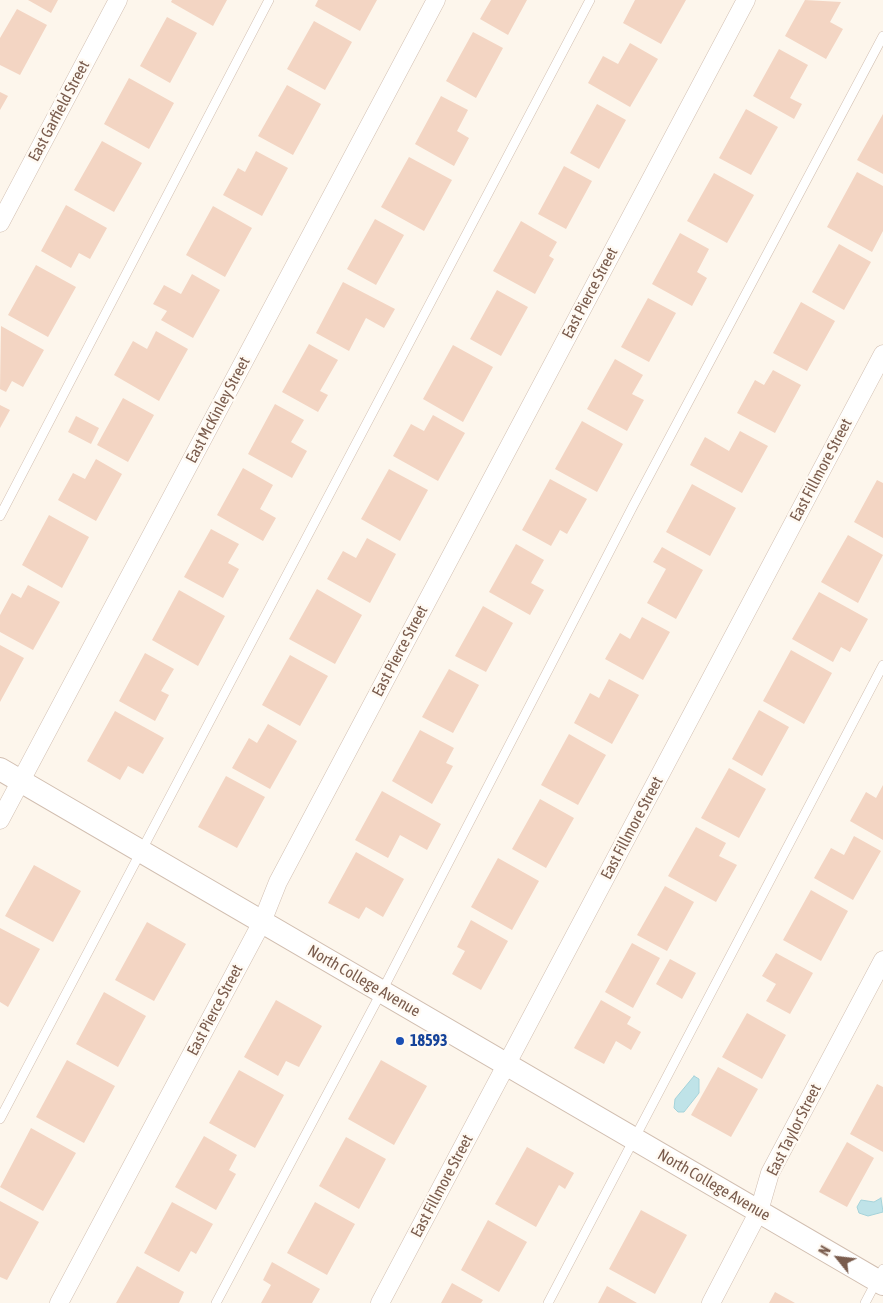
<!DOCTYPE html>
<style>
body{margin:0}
#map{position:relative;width:883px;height:1303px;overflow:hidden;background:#fdf6ec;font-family:"Asap Condensed",sans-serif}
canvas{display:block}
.north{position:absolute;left:813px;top:1233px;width:50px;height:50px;-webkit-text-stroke:4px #fffaf3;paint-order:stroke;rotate:299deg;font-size:14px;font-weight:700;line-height:20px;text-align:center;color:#7a5c4d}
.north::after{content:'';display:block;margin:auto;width:18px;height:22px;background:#7a5c4d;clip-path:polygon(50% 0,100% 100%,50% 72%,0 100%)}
</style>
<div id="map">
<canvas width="883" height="1303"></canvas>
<div class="north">N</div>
</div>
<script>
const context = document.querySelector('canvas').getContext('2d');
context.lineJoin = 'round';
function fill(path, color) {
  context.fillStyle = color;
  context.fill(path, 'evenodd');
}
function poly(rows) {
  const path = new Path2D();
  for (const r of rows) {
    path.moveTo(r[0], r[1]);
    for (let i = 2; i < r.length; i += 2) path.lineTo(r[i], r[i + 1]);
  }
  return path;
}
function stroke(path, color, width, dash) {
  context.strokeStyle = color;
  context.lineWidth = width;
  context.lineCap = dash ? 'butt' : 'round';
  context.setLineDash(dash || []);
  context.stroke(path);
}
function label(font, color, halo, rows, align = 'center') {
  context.font = font + ' "Asap Condensed",sans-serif';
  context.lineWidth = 5;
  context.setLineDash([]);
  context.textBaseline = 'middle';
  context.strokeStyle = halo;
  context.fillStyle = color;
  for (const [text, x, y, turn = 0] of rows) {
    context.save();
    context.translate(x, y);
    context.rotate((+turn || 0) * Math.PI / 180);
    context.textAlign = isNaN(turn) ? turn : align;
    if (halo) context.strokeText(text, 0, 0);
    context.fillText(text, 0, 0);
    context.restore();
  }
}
const water = poly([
 [694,1076,699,1079,699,1093,684,1112,678,1112,674,1108,675,1099,694,1076],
 [881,1198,883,1212,868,1216,859,1213,857,1207,861,1200,874,1202,881,1198]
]);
fill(water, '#bfe3e8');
stroke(water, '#a5d3da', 1);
fill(poly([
 [28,0,58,0,51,13],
 [172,0,227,0,213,26,171,2],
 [318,0,377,0,360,31,315,6],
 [491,0,527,0,508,35,480,19],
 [635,0,686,0,661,44,623,23],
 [805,0,841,2,830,22,843,29,826,59,785,36],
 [17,9,47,25,20,75,0,65,0,38],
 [167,17,197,33,170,83,140,66],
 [314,21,352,42,325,90,287,69],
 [473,32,503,48,476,98,446,81],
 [630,43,658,59,630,107,588,83,603,56,618,64],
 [779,49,808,65,790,98,802,104,794,119,753,96],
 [129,78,174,103,149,149,104,124],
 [287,85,321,104,293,155,258,136],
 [0,92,8,96,0,110],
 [441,96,468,110,457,131,469,138,454,166,415,144],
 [597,104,626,120,599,169,570,153],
 [746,109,778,127,751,175,719,158],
 [883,114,883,174,857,160],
 [102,141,142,163,114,212,74,190],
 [256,151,288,168,262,216,223,195,238,168,245,172],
 [409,157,452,180,424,231,381,207],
 [564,166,592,181,566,229,538,214],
 [857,172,883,186,883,231,872,252,827,227],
 [714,173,754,195,727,243,687,221],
 [66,205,107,228,90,259,79,253,71,268,41,251],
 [213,206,252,228,225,277,186,255],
 [375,219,404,235,376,285,347,269],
 [521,221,557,242,549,256,554,259,535,294,493,271],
 [680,233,709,249,697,272,707,278,692,306,652,284],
 [839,244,871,262,844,310,812,292],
 [36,265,76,287,48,337,8,315],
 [192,274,220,290,193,338,161,320,167,311,153,304,164,285,181,294],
 [343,282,395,309,384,328,366,318,349,351,316,333],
 [497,290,528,307,501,356,470,339],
 [648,298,676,313,649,362,621,347],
 [801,302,835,321,807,371,773,353],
 [1,326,44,350,23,387,12,381,6,392,0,389],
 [156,331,188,349,159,401,114,375,133,341,147,349],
 [309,344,338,360,320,391,328,395,318,412,282,392],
 [453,345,493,367,463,422,423,399],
 [615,359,643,375,632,394,644,400,627,431,587,409],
 [773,370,801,385,775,433,737,413,755,380,764,385],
 [123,398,154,415,128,462,97,445],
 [275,404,304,420,291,442,307,451,292,478,248,454],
 [0,405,10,410,0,428],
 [433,415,465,433,438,481,393,456,411,424,424,431],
 [76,416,99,428,91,444,68,432],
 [582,421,623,444,597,492,555,469],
 [740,431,768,446,742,493,690,465,705,437,729,451],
 [96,459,122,474,96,521,58,500,73,473,85,479],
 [243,468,273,485,260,509,276,518,263,541,217,515],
 [389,469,428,490,400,541,361,519],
 [550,479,587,499,567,534,560,530,551,546,522,530],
 [877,480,883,483,883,538,854,522],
 [692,484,736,508,710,556,666,532],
 [49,515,89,537,62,588,22,565],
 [211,529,239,544,228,563,239,569,223,598,184,577],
 [848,535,883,555,858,603,821,582],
 [367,538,396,554,370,603,327,579,343,551,356,558],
 [516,544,544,560,531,583,544,590,530,615,489,592],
 [662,547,703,570,676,619,647,603,666,569,653,562],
 [28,585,60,602,33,650,0,632,0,615,12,593,21,598],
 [317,589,362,615,335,664,289,639],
 [179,590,225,616,198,666,152,640],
 [819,592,868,619,850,652,841,647,833,662,792,639],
 [483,606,513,623,486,672,455,656],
 [642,617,670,632,643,680,605,659,620,633,630,639],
 [0,645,24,658,0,702],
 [791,650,832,673,804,724,763,701],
 [145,653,174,669,161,691,169,695,155,721,119,701],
 [290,655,328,676,300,726,262,705],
 [449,669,479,685,453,733,422,717],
 [609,679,639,695,612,744,574,723,590,693,599,698],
 [759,710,789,727,762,776,732,759],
 [115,711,164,738,143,774,128,766,120,780,87,761],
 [268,724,297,741,270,789,232,768,249,738,257,743],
 [420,730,454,748,446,763,453,766,432,804,392,781],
 [569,734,606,755,578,805,541,785],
 [729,768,766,789,739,838,701,818],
 [226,776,265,797,237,848,198,827],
 [883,785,883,840,850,821,866,792,876,798],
 [382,791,441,824,427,850,400,835,388,858,355,840],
 [540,799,574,818,546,868,512,849],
 [696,827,726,843,719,856,737,865,716,902,668,876],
 [854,836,881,851,853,900,814,878,831,848,844,855],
 [356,852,404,879,383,917,366,907,359,919,328,903],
 [498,858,539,881,512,930,471,907],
 [34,865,81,891,53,942,5,916],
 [665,886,694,902,667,951,637,935],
 [811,890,848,911,821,961,783,940],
 [471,920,508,941,481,990,452,974,465,951,457,947],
 [147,922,186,944,154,1001,115,980],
 [0,928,40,949,8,1007,0,1002],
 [632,943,660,958,633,1008,605,992],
 [776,953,813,973,790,1014,766,1001,776,984,762,976],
 [670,959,696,973,682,999,656,984],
 [104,992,146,1016,118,1067,76,1044],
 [276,1000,322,1026,299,1067,286,1061,278,1076,244,1057],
 [601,1000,631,1017,627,1024,641,1032,631,1050,616,1041,604,1064,574,1048],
 [747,1013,786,1035,762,1079,722,1057],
 [67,1060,115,1086,84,1143,36,1117],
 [381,1060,427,1086,394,1145,348,1119],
 [718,1067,758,1089,731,1137,691,1115],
 [239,1070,284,1095,255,1148,209,1123],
 [877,1084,883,1087,883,1152,850,1134],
 [31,1128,76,1153,43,1211,0,1187],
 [204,1136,237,1155,229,1170,236,1174,216,1210,175,1187],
 [346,1137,386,1159,359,1209,319,1186],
 [847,1142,874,1158,847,1207,819,1192],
 [527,1147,574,1173,565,1189,559,1185,536,1227,495,1204],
 [0,1201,39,1222,7,1280,0,1277],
 [172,1202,213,1224,196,1254,191,1251,179,1272,144,1253],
 [315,1202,355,1224,327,1275,287,1253],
 [641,1210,687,1235,655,1294,609,1269],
 [488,1220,527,1242,499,1292,461,1270],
 [272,1262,320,1289,312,1303,261,1303,271,1285,263,1280],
 [137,1266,184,1292,179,1303,116,1303],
 [452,1283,483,1300,481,1303,441,1303],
 [607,1286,637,1303,598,1303],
 [775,1292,795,1303,769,1303]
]), '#f3d5c3');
const service = poly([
 [0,516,269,0],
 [0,1119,590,0],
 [216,1303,382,991,633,506,883,36],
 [548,1303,883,665],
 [865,1303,883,1269]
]);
const minor = poly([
 [0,223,118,0],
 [0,820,436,0],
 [59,1303,262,922,278,882,746,0],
 [380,1303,883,354],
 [711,1303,759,1211,770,1173,883,960]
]);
const tertiary = poly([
 [0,769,883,1284]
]);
stroke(service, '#d1beb0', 10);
stroke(minor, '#d1beb0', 19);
stroke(tertiary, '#d1beb0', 24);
stroke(service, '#fff', 9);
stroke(minor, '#fff', 18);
stroke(tertiary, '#fff', 22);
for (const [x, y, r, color] of [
 [400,1041,5,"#1a4fb4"]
]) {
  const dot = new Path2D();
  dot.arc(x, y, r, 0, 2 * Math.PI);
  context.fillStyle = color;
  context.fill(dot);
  stroke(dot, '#fffaf3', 2);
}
label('16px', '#7a5c4d', '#fffaf3', [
 ["East Garfield Street",59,111,-62],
 ["East Pierce Street",590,293,-62],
 ["East McKinley Street",218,410,-62],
 ["East Fillmore Street",821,470,-62],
 ["East Pierce Street",400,651,-62],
 ["East Fillmore Street",632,828,-62],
 ["North College Avenue",364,981,30],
 ["East Pierce Street",215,1010,-62],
 ["East Taylor Street",794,1130,-63],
 ["North College Avenue",714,1185,30],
 ["East Fillmore Street",442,1186,-62]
]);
label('bold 16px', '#164399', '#fffaf3', [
 ["18593",410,1041]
], 'left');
</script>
